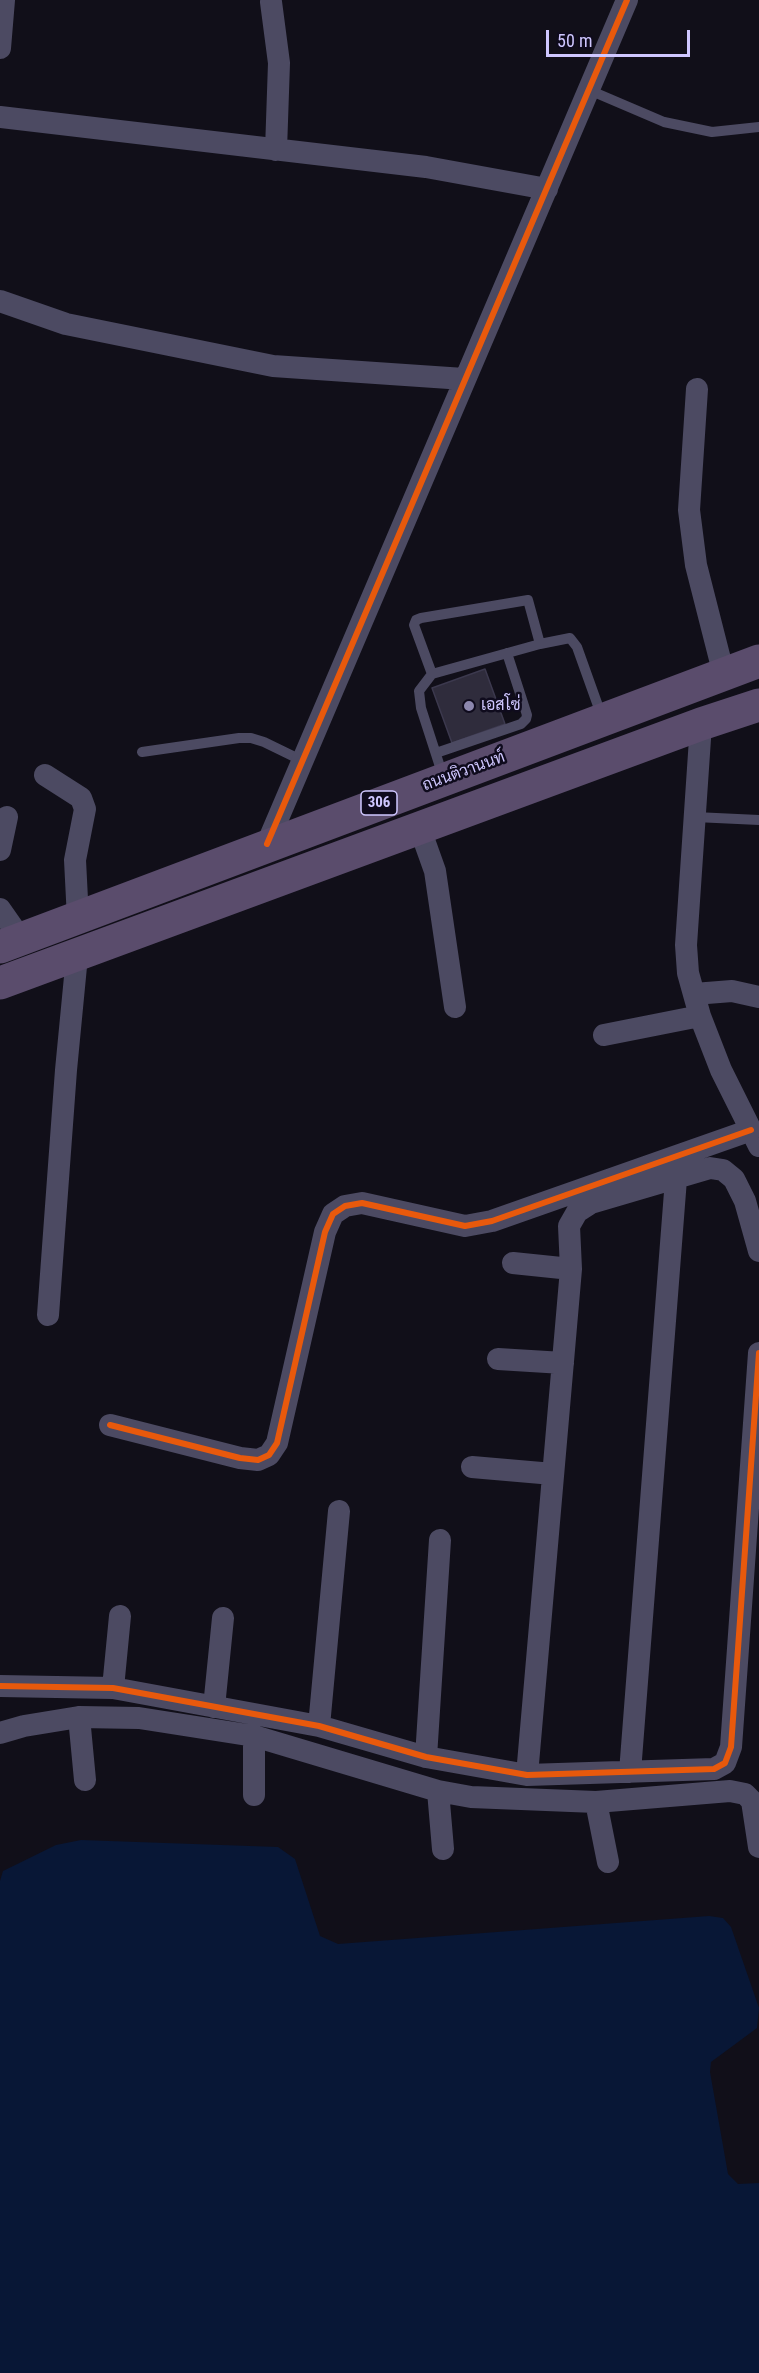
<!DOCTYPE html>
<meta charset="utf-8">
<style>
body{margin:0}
#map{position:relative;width:759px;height:2373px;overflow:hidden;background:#110f19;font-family:"Roboto Condensed",sans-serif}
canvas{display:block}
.scale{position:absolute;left:546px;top:30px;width:144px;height:27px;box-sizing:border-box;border:3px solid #cfc7ff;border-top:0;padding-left:8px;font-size:18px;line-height:21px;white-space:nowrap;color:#cfc7ff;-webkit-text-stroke:4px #0f0b1d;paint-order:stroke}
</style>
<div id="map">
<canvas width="759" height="2373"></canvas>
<div class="scale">50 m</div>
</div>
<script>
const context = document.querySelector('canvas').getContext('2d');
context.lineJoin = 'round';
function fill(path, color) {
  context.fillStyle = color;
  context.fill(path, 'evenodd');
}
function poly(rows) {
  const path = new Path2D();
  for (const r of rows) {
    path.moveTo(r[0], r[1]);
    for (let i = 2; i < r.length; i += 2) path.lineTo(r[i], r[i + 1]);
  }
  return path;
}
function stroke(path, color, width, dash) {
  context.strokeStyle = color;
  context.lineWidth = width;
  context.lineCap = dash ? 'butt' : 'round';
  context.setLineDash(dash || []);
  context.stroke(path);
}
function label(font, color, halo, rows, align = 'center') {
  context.font = font + ' "Roboto Condensed",Sarabun,sans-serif';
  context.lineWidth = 5;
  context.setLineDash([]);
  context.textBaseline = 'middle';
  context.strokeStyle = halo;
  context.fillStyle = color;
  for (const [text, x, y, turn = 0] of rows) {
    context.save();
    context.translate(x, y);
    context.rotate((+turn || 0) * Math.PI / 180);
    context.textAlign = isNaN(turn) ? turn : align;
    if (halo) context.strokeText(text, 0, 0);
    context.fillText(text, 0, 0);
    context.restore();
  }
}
fill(poly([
 [81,1840,278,1847,295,1859,320,1936,338,1944,709,1916,723,1918,731,1927,759,2008,757,2028,711,2062,710,2072,728,2174,738,2184,759,2183,759,2373,0,2373,0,1881,3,1871,56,1845]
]), '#081736');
const building = poly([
 [485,669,505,724,452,743,432,688,485,669]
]);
fill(building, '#2f2c3c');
stroke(building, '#3c394e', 1.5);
stroke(poly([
 [589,90,664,122,712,132,759,127],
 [432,674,414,625,416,620,421,618,528,600,540,644],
 [142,752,239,738,251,738,264,742,303,761],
 [436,753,521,724,526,719,527,715,507,653],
 [443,776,421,708,419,691,432,674,540,644,570,638,577,647,602,717],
 [695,817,759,820]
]), '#4c4a62', 10);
stroke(poly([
 [271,2,279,63,276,150],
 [0,48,4,0],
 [0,117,426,167,547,189],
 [0,301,66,324,273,366,464,379],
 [697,389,689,510,696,565,724,675],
 [701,724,686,945,688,973,700,1016,721,1070,759,1146],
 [45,775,81,798,85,809,75,860,78,919],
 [420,829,435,871,455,1007],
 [267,844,627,0],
 [0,850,7,817],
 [0,909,21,939],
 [694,994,732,991,759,997],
 [604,1035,700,1016],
 [513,1263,571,1269],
 [48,1315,66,1070,77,956],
 [498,1359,563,1363],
 [110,1425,240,1458,258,1460,269,1455,277,1443,325,1232,333,1214,345,1206,362,1203,465,1226,492,1221,751,1130],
 [472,1467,553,1474],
 [0,1686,113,1688,319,1726,426,1757,527,1775,714,1769,725,1763,731,1747,759,1353],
 [113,1688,120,1616],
 [214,1707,223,1618],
 [79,1717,85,1780],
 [319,1726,339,1511],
 [0,1733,24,1726,79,1717,139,1718,254,1736,438,1791,471,1797,596,1802,730,1791,745,1794,752,1801,759,1847],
 [254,1736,254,1795],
 [426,1757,440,1540],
 [630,1772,676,1179],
 [527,1775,571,1269,569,1226,577,1212,591,1203,710,1168,723,1170,734,1179,745,1201,759,1251],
 [438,1791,443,1849],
 [596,1802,608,1862]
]), '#4c4a62', 22);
stroke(poly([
 [0,947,759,661],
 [0,983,701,724,759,705]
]), '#5a4c6c', 33);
stroke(poly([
 [267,844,627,0],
 [110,1425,240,1458,258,1460,269,1455,277,1443,325,1232,333,1214,345,1206,362,1203,465,1226,492,1221,751,1130],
 [0,1686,113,1688,319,1726,426,1757,527,1775,714,1769,725,1763,731,1747,759,1353]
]), '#e8590c', 6);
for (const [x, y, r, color] of [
 [469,706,6,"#8c87ae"]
]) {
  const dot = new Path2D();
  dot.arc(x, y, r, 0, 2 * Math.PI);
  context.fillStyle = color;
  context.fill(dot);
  stroke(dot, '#0f0b1d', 2);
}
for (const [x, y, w] of [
 [379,803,36]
]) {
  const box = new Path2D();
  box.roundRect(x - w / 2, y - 12, w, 24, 4.5);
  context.fillStyle = '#0f0b1d';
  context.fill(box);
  stroke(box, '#cfc7ff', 1.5);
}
label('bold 15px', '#cfc7ff', null, [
 ["306",379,803]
]);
label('16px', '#cfc7ff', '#0f0b1d', [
 ["เอสโซ่",481,706]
], 'left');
label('16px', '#cfc7ff', '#0f0b1d', [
 ["ถนนติวานนท์",464,772,-20]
]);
</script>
